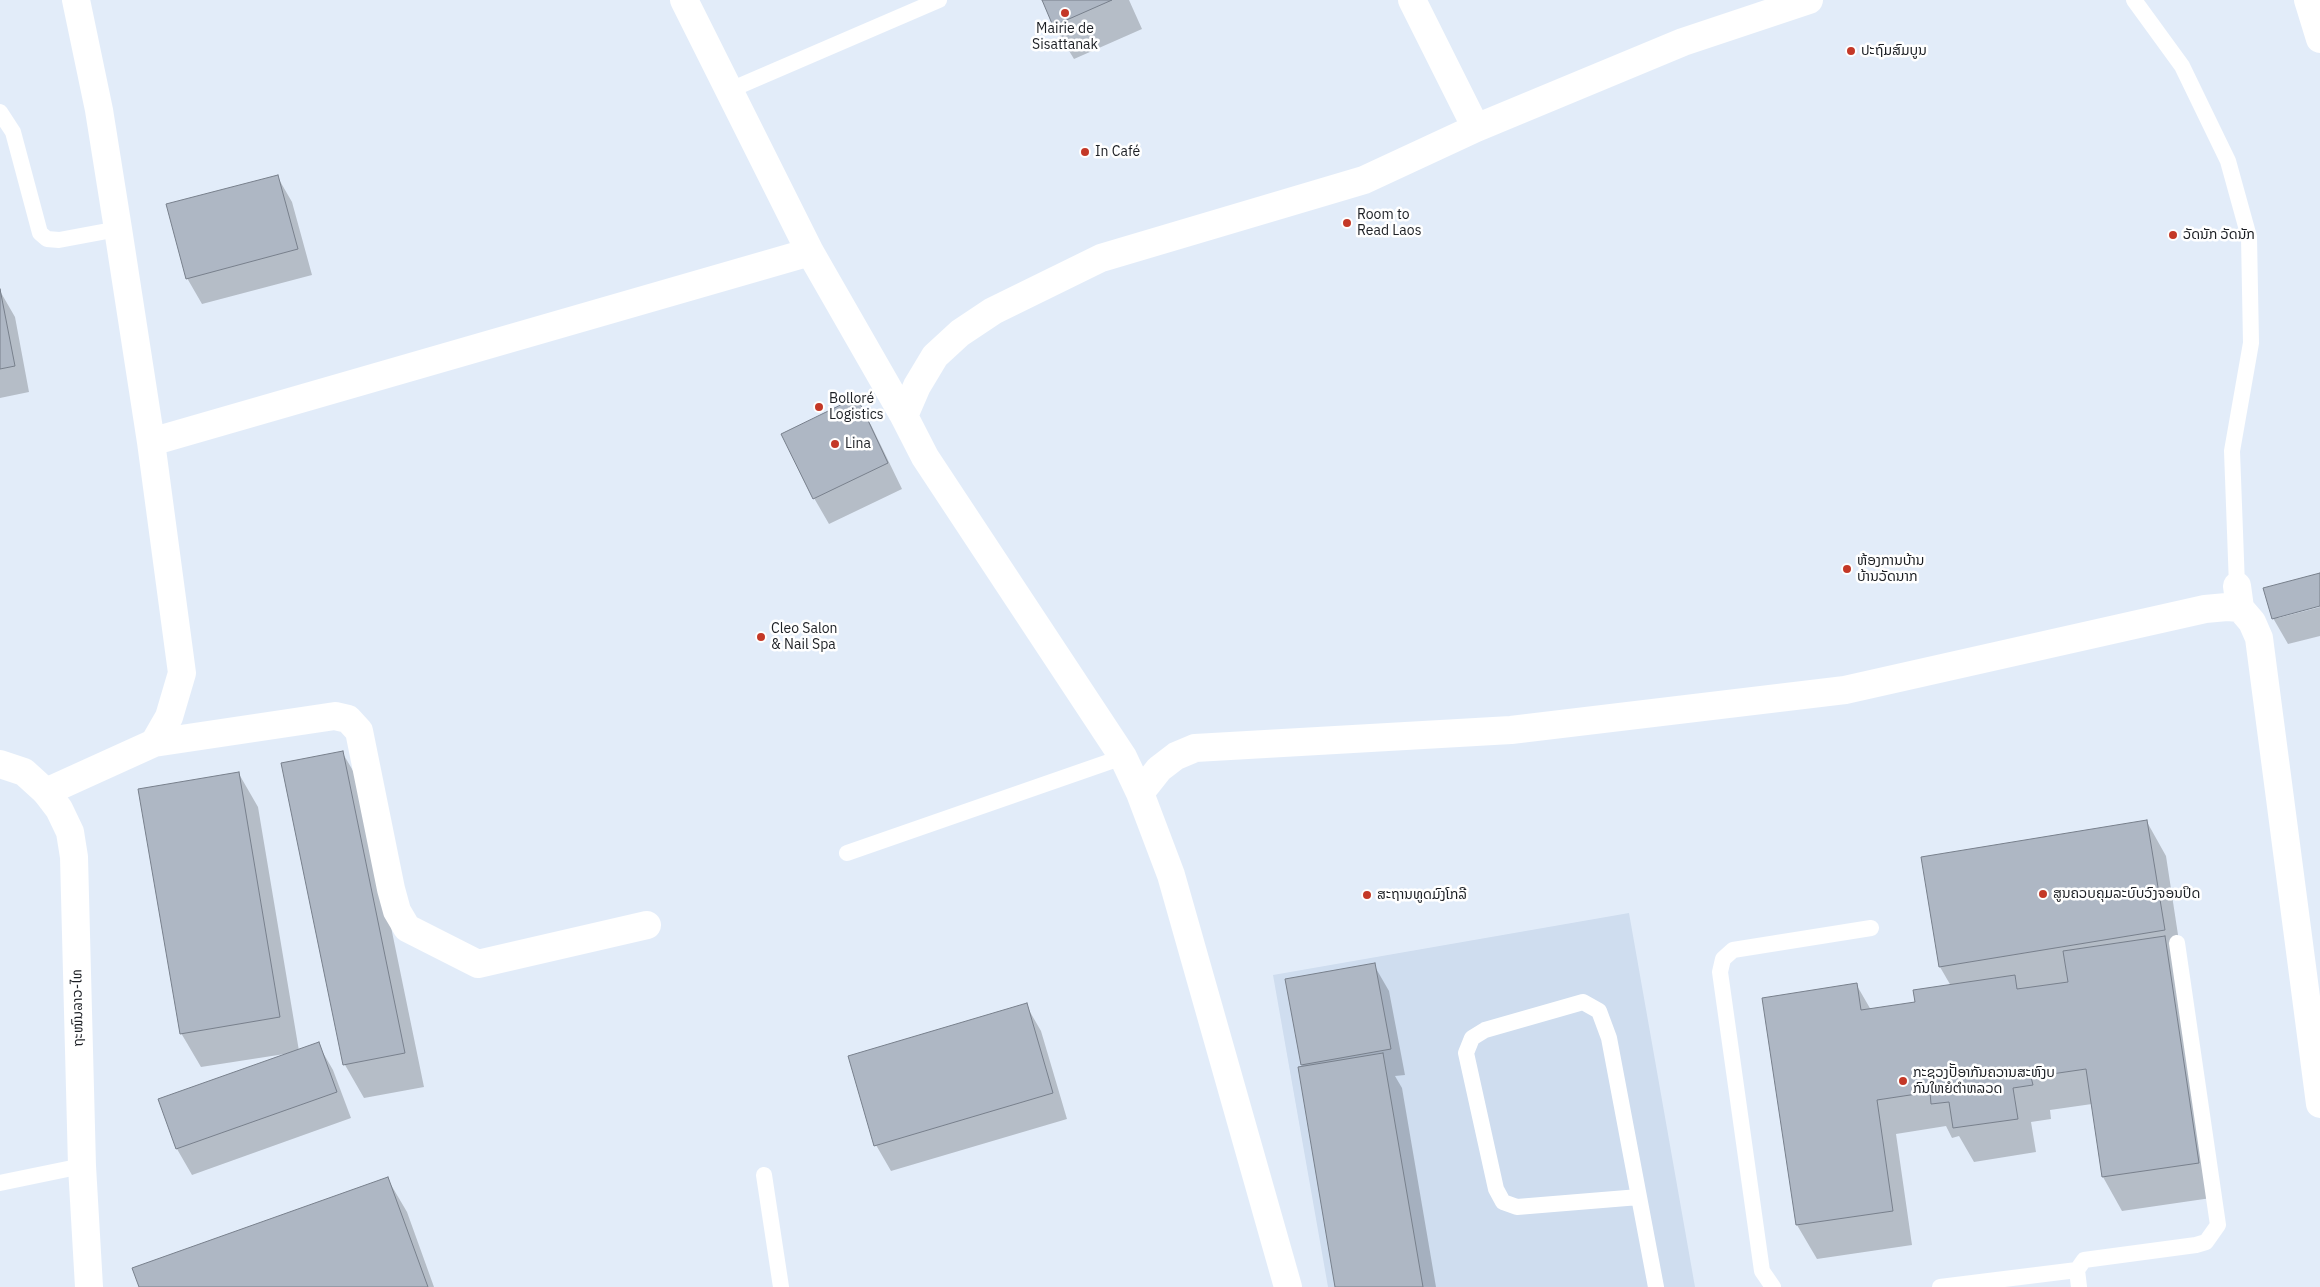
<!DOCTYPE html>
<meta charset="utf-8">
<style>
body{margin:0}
canvas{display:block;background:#e2ecf9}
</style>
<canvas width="2320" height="1287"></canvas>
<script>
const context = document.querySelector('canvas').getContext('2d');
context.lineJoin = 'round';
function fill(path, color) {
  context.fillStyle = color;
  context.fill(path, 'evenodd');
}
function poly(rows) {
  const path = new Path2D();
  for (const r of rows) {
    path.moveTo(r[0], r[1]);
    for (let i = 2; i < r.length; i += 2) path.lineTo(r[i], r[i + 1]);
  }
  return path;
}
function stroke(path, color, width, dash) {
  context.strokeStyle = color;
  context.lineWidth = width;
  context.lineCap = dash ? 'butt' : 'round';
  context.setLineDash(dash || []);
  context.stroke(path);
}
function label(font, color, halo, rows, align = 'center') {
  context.font = font + ' "IBM Plex Sans","Noto Sans Lao",sans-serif';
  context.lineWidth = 5;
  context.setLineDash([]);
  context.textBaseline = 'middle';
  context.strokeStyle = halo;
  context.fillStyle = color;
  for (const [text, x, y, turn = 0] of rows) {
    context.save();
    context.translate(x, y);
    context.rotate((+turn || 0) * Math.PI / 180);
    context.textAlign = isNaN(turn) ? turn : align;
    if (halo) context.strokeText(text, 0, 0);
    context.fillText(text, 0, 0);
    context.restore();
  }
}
fill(poly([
 [1629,913,1695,1287,1328,1287,1273,975]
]), '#cfddef');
fill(poly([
 [1043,0,1129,0,1142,29,1074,59,1054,26],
 [277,176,292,202,312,275,202,304,187,278],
 [0,291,15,317,29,392,0,398],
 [856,399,871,425,902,489,829,524,814,498],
 [2320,574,2320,604,2278,616,2278,618,2320,607,2320,636,2288,644,2273,618],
 [342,752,362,786,424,1087,364,1098,345,1065],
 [239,774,258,807,299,1051,318,1044,333,1070,351,1118,192,1175,177,1149,160,1100,291,1053,201,1067,181,1033],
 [2147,822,2166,856,2218,1197,2122,1211,2103,1177,2092,1104,2050,1110,2051,1119,2031,1122,2036,1152,1974,1162,1959,1136,1952,1138,1946,1126,1896,1134,1912,1245,1817,1259,1797,1225,1856,984,1871,1010,1917,1003,1951,986,1940,967],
 [1374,965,1389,991,1405,1075,1395,1076,1402,1088,1436,1287,1336,1287,1302,1065],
 [1026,1005,1041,1031,1067,1119,891,1171,876,1145],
 [387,1178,407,1212,434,1287,140,1287]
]), '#0003');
const building = poly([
 [1042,0,1112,0,1053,26,1042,0],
 [278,175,298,249,186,279,166,204,278,175],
 [0,289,15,366,0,369,0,289],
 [857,397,888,463,813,499,781,434,857,397],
 [2320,573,2320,606,2272,619,2263,588,2320,573],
 [343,751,405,1053,343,1065,281,763,343,751],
 [239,772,280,1017,180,1034,138,789,239,772],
 [2147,820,2165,930,1939,967,1921,857,2147,820],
 [2165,936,2199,1163,2102,1177,2086,1069,2031,1077,2033,1085,2013,1088,2018,1119,1953,1128,1949,1102,1931,1104,1930,1092,1877,1100,1893,1211,1796,1225,1762,998,1857,983,1861,1010,1915,1002,1913,990,2015,975,2017,989,2068,982,2063,951,2165,936],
 [1375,963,1391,1049,1301,1065,1285,979,1375,963],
 [1027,1003,1053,1093,874,1146,848,1056,1027,1003],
 [319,1042,337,1092,176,1149,158,1099,319,1042],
 [1383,1053,1423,1287,1335,1287,1298,1067,1383,1053],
 [388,1177,428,1287,139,1287,132,1268,388,1177]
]);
fill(building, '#aeb7c4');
stroke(building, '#78808c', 1);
stroke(poly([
 [2134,0,2182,66,2228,161,2249,237,2251,343,2232,451,2237,586],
 [730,90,939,0],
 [0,112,13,132,40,233,47,239,59,240,118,229],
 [847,853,1123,757],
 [764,1175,781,1287],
 [0,1183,82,1166],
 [1639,1197,1517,1207,1503,1202,1496,1189,1466,1053,1472,1038,1485,1030,1583,1002,1599,1011,1609,1038,1656,1287],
 [1773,1287,1762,1271,1720,972,1723,959,1733,950,1871,928],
 [1940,1287,2077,1270],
 [2079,1287,2077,1270,2084,1260,2196,1245,2206,1242,2218,1225,2177,943]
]), '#fff', 16);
stroke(poly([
 [76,0,99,110,118,229,151,442,182,673,169,717,154,743],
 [684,0,810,252,904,416,925,457,1123,757,1140,793,1171,875,1288,1287],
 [1412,0,1476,128],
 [2308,0,2320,39],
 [904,416,917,386,935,356,960,333,993,311,1101,258,1364,180,1476,128,1683,42,1809,0],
 [151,442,810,252],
 [2237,586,2240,608,2252,622,2259,638,2320,1104],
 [46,792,154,743,335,716,348,719,359,731,391,889,397,911,407,928,478,964,647,925],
 [1140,793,1159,769,1176,756,1195,748,1511,730,1845,690,2205,609,2227,607,2240,608]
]), '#fff', 28);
stroke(poly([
 [0,764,24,772,46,792,59,809,70,832,74,857,82,1166,89,1287]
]), '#fff', 28);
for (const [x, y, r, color] of [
 [1065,13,5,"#c43827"],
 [1851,51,5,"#c43827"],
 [1085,152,5,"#c43827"],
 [1347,223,5,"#c43827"],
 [2173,235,5,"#c43827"],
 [819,407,5,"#c43827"],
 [835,444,5,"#c43827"],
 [1847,569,5,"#c43827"],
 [761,637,5,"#c43827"],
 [2043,894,5,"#c43827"],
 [1367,895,5,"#c43827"],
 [1903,1081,5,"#c43827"]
]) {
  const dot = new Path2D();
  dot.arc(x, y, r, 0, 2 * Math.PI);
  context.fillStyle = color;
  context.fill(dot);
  stroke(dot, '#fff', 2);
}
label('14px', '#1c1f24', '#fff', [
 ["Mairie de",1065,29,"center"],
 ["Sisattanak",1065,45,"center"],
 ["ປະຖົມສົມບູນ",1861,51],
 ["In Café",1095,152],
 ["Room to",1357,215],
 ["Read Laos",1357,231],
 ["ວັດນັກ ວັດນັກ",2183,235],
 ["Bolloré",829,399],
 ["Logistics",829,415],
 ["Lina",845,444],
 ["ຫ້ອງການບ້ານ",1857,561],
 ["ບ້ານວັດນາກ",1857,577],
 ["Cleo Salon",771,629],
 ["& Nail Spa",771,645],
 ["ສູນຄວບຄຸມລະບົບວົງຈອນປິດ",2053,894],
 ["ສະຖານທູດມົງໂກລີ",1377,895],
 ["ກະຊວງປັັອາກັນຄວານສະຫົງບ",1913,1073],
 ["ກົນໃຫຍໍຕຳຫລວດ",1913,1089]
], 'left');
label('14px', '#1c1f24', '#fff', [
 ["ຖະໜົນລາວ-ໄທ",78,1008,-91]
]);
</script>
